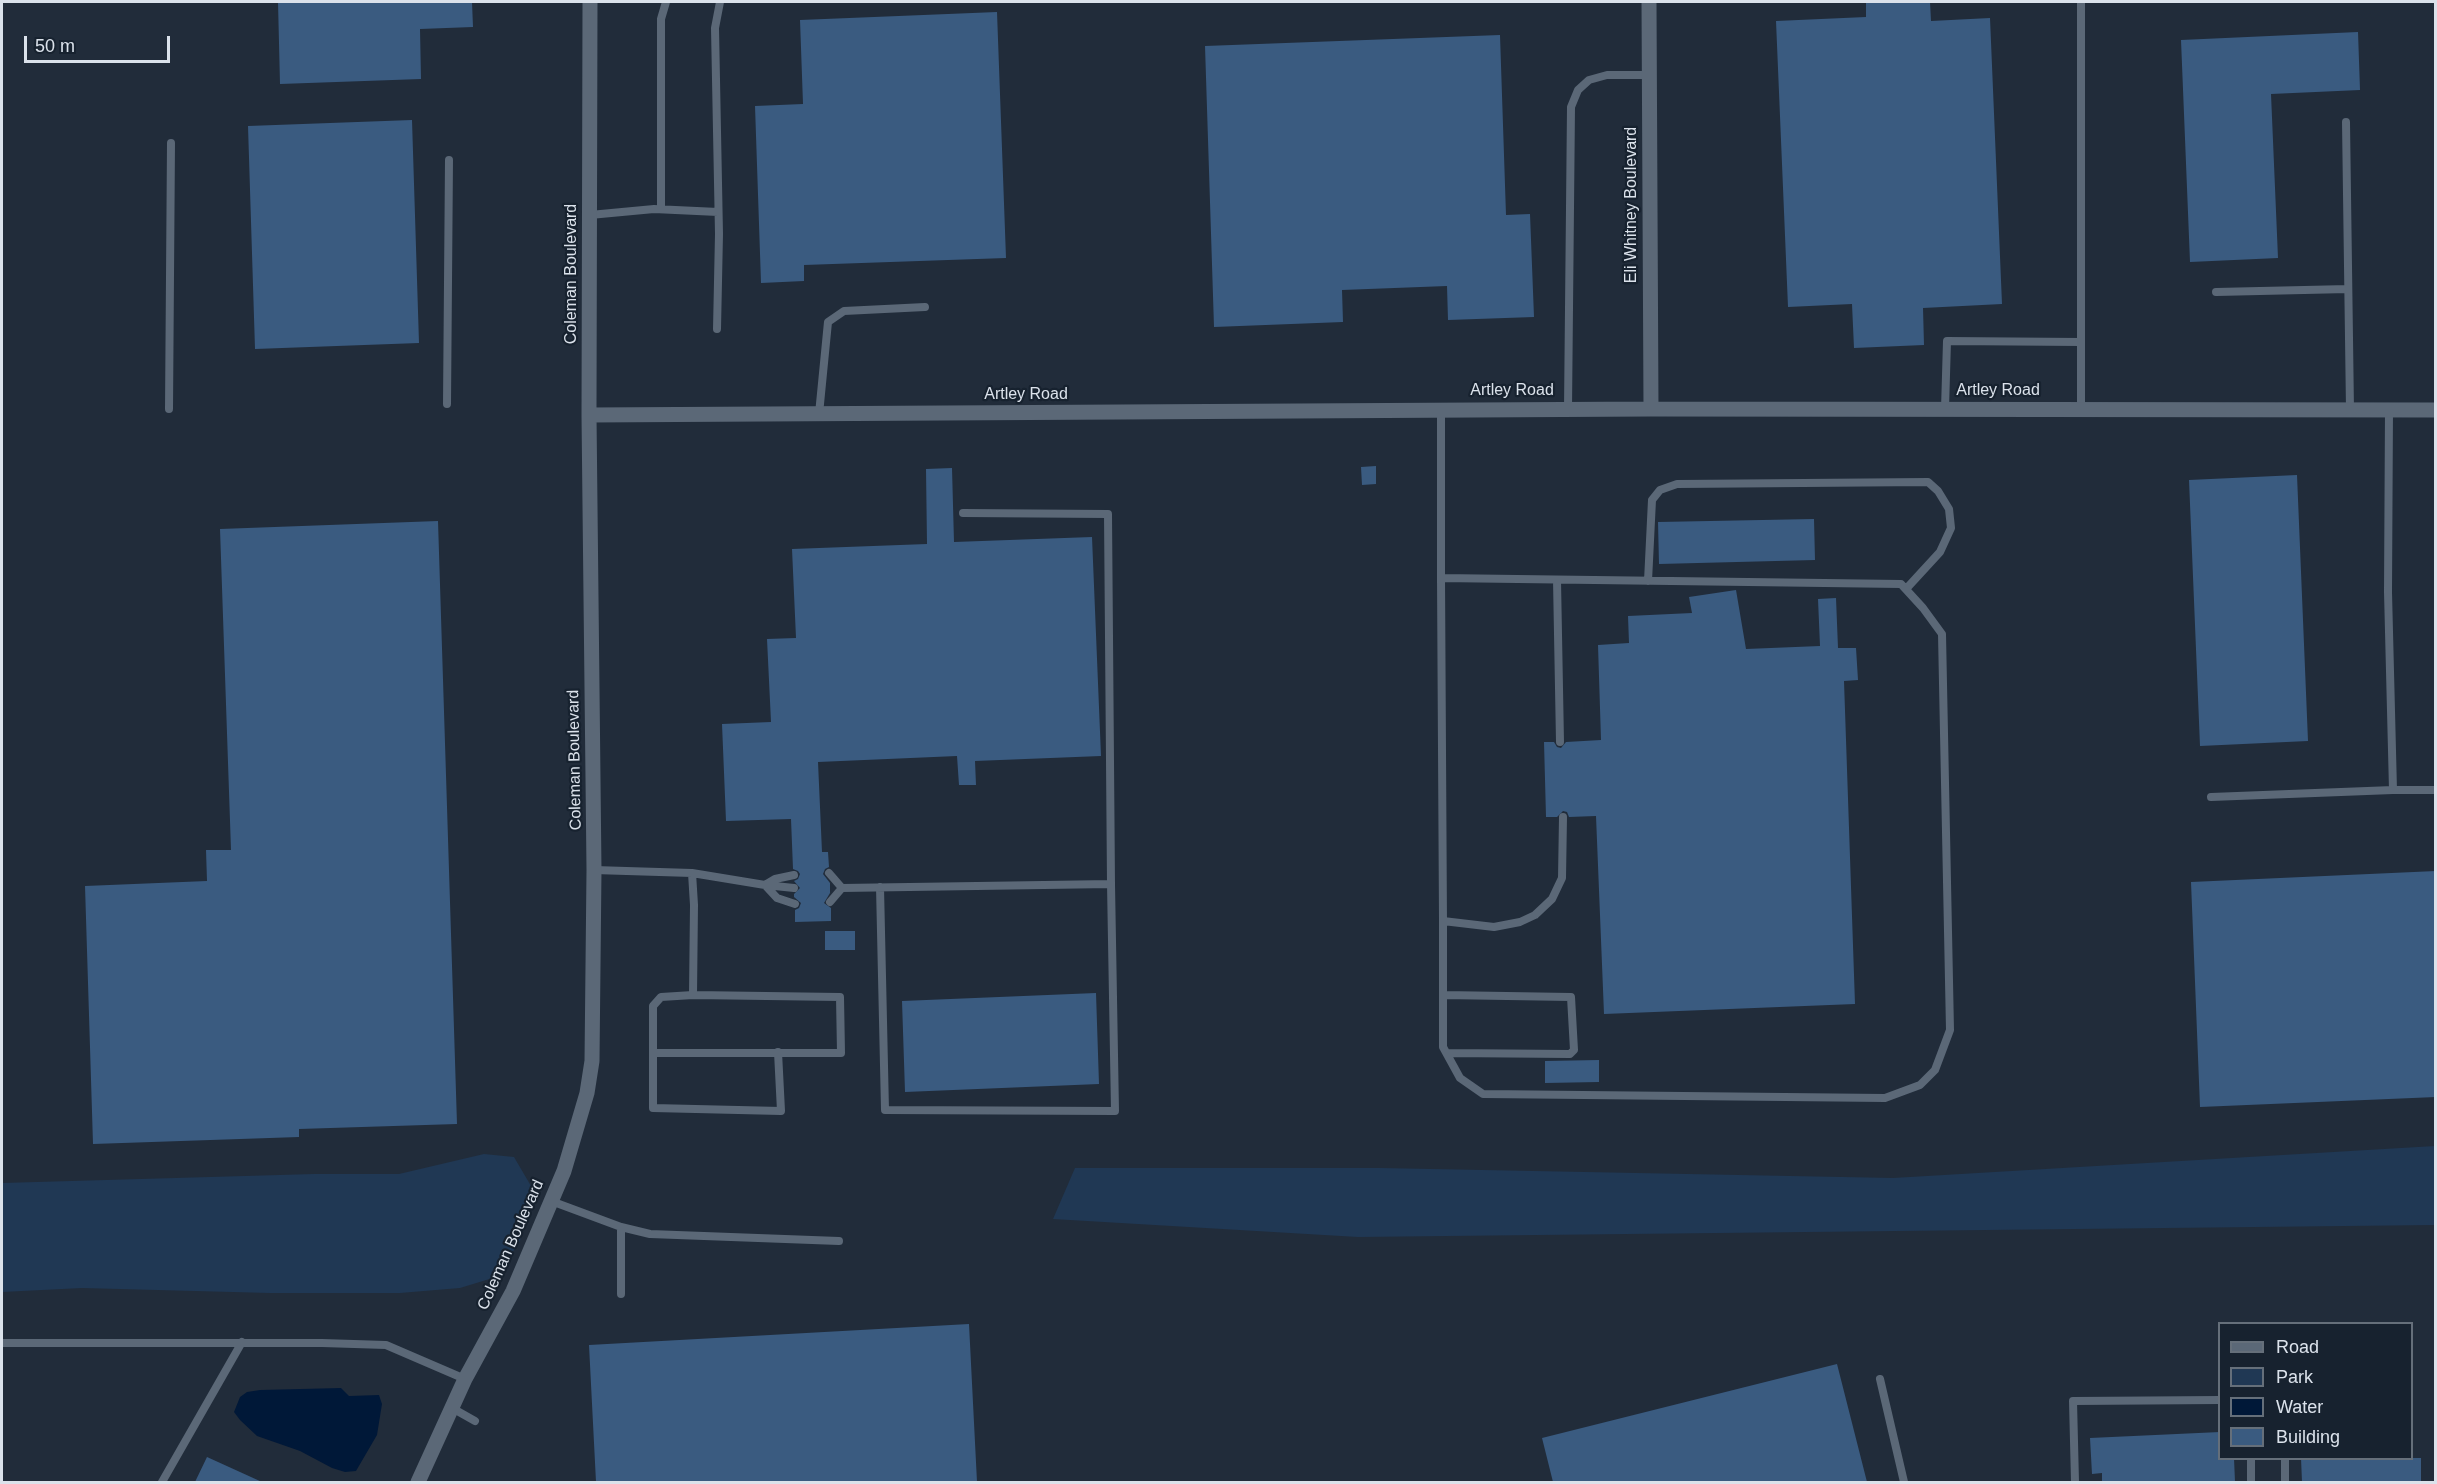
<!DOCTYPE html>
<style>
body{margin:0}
#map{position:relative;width:2437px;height:1484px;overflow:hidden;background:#212c3a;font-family:Helvetica,sans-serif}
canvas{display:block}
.frame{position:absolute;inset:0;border:3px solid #dbe2eb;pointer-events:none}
.legend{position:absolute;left:2218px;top:1322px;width:195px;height:138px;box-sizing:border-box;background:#17222f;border:2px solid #656f7a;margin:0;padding:8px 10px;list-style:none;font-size:18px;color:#dbe2eb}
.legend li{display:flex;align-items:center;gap:12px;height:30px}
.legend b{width:30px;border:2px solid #656f7a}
.scale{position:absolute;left:24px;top:36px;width:146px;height:27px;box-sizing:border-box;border:3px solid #dbe2eb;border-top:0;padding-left:8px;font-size:18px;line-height:21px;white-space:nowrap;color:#dbe2eb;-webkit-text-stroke:4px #17222f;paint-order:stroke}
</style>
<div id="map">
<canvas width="2437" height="1484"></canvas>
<div class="frame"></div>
<ul class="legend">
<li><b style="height:8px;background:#5b6877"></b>Road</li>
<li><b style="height:16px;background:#203854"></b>Park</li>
<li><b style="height:16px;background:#001838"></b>Water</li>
<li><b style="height:16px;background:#3a5b80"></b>Building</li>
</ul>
<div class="scale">50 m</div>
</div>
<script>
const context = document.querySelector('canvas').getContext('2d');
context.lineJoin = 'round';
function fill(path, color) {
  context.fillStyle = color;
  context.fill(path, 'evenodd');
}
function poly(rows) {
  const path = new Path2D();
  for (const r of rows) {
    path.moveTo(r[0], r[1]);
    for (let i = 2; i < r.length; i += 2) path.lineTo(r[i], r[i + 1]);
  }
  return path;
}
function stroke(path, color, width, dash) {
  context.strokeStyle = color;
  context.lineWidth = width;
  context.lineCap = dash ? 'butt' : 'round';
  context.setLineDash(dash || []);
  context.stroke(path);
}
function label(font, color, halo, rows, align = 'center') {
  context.font = font + ' Helvetica,sans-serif';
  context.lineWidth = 4.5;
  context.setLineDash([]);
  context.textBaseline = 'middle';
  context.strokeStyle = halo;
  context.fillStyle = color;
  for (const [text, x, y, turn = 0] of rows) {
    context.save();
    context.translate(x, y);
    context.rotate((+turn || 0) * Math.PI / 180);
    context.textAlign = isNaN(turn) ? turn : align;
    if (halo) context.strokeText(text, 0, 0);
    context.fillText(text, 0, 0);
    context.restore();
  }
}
fill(poly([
 [2435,1146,2435,1225,1358,1237,1053,1219,1075,1168,1380,1168,1893,1178],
 [484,1154,514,1157,531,1186,520,1241,496,1277,460,1288,400,1293,270,1293,82,1288,2,1292,2,1183,314,1174,399,1174]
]), '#203854');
fill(poly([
 [341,1388,349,1396,379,1395,382,1404,377,1435,356,1471,345,1472,332,1468,300,1451,257,1436,240,1420,234,1412,240,1397,247,1392,260,1390]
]), '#001838');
fill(poly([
 [278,2,472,2,473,27,420,29,421,79,280,84],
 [1866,2,1930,2,1931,21,1990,18,2002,304,1923,308,1924,345,1854,348,1852,304,1788,307,1776,21,1866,17],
 [997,12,1006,258,804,265,804,281,761,283,755,106,803,104,800,20],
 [2358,32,2360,90,2271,94,2278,258,2190,262,2181,40],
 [1500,35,1506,215,1530,214,1534,317,1448,320,1447,286,1342,290,1343,322,1214,327,1205,46],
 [412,120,419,343,255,349,248,126],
 [1376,466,1376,484,1362,485,1361,467],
 [952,468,954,542,1092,537,1101,756,975,761,976,785,959,785,957,756,818,762,822,852,828,852,829,867,825,869,823,874,830,883,830,893,824,903,831,908,831,921,795,922,795,910,799,908,801,903,794,897,794,894,800,888,794,881,798,879,800,874,798,871,793,869,791,819,726,821,722,724,771,722,767,639,796,638,792,549,927,544,926,469],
 [2297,475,2308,741,2200,746,2189,480],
 [1814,519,1815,560,1659,564,1658,522],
 [438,521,457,1124,299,1129,299,1137,93,1144,85,886,207,881,206,850,231,850,220,529],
 [1736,590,1746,649,1820,646,1818,599,1836,598,1838,648,1856,648,1858,680,1844,681,1855,1004,1604,1014,1596,816,1569,817,1567,812,1563,811,1557,817,1546,817,1544,742,1554,742,1557,747,1561,748,1566,742,1601,740,1598,645,1629,643,1628,616,1692,613,1689,597],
 [2436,871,2436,1097,2200,1107,2191,882],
 [825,931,855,931,855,950,825,950],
 [1096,993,1099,1084,905,1092,902,1001],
 [1599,1060,1599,1082,1545,1083,1545,1061],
 [969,1324,977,1482,596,1482,589,1345],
 [1837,1364,1867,1482,1553,1482,1542,1438],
 [2220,1432,2220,1458,2234,1458,2235,1482,2102,1482,2102,1473,2092,1474,2090,1438],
 [207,1457,262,1482,195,1482],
 [2301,1458,2421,1458,2421,1482,2302,1482]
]), '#3a5b80');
stroke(poly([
 [2346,122,2350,410],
 [661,209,661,19,666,2],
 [590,215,654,209,718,212],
 [2216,292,2348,289],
 [717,329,719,234,715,28,720,2],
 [2081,342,2081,2],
 [447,404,449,160],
 [169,409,171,143],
 [1568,409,1571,107,1578,90,1589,80,1607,75,1649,75],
 [1945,409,1947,341,2081,342,2081,410],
 [1441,410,1441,578,1443,921,1443,1047,1460,1078,1483,1094,1885,1098,1920,1085,1935,1070,1950,1030,1942,634,1923,608,1901,584,1441,578],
 [2389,410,2388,592,2393,790,2436,790],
 [819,414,828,322,844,311,925,307],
 [1557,580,1560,742],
 [1648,581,1652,500,1660,490,1677,484,1928,482,1938,491,1949,509,1951,528,1940,552,1906,589],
 [2211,797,2393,790],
 [594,870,692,873,694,905,693,995,840,997,841,1053,653,1053,653,1006,661,997,693,995],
 [692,873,765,885,775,879,794,875],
 [829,873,842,888,1111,884,1108,514,963,513],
 [765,885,777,898,795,904],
 [765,885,794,888],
 [880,887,885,1110,1115,1111,1111,884],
 [830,902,842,888],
 [1443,921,1494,927,1520,922,1535,915,1552,899,1562,878,1563,817],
 [1443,995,1571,997,1574,1050,1570,1054,1447,1053],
 [653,1053,653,1108,781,1111,778,1052],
 [551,1201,621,1227,650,1234,839,1241],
 [621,1294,621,1227],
 [2,1343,322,1343,386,1345,465,1379],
 [1880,1379,1904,1482],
 [452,1408,475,1421],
 [2251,1458,2251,1482],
 [162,1482,242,1342],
 [2075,1482,2073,1401,2220,1400],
 [2285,1482,2285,1458]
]), '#5b6877', 8);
stroke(poly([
 [1649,2,1651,409],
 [589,415,1651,409,2436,410],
 [418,1482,465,1379,513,1291,564,1171,587,1093,592,1061,594,870,589,415,590,2]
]), '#5b6877', 15);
label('16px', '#dbe2eb', '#17222f', [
 ["Eli Whitney Boulevard",1632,205,-90],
 ["Coleman Boulevard",572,274,-90],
 ["Artley Road",1512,391],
 ["Artley Road",1998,391],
 ["Artley Road",1026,395],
 ["Coleman Boulevard",575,760,-91],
 ["Coleman Boulevard",511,1245,-66]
]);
</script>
